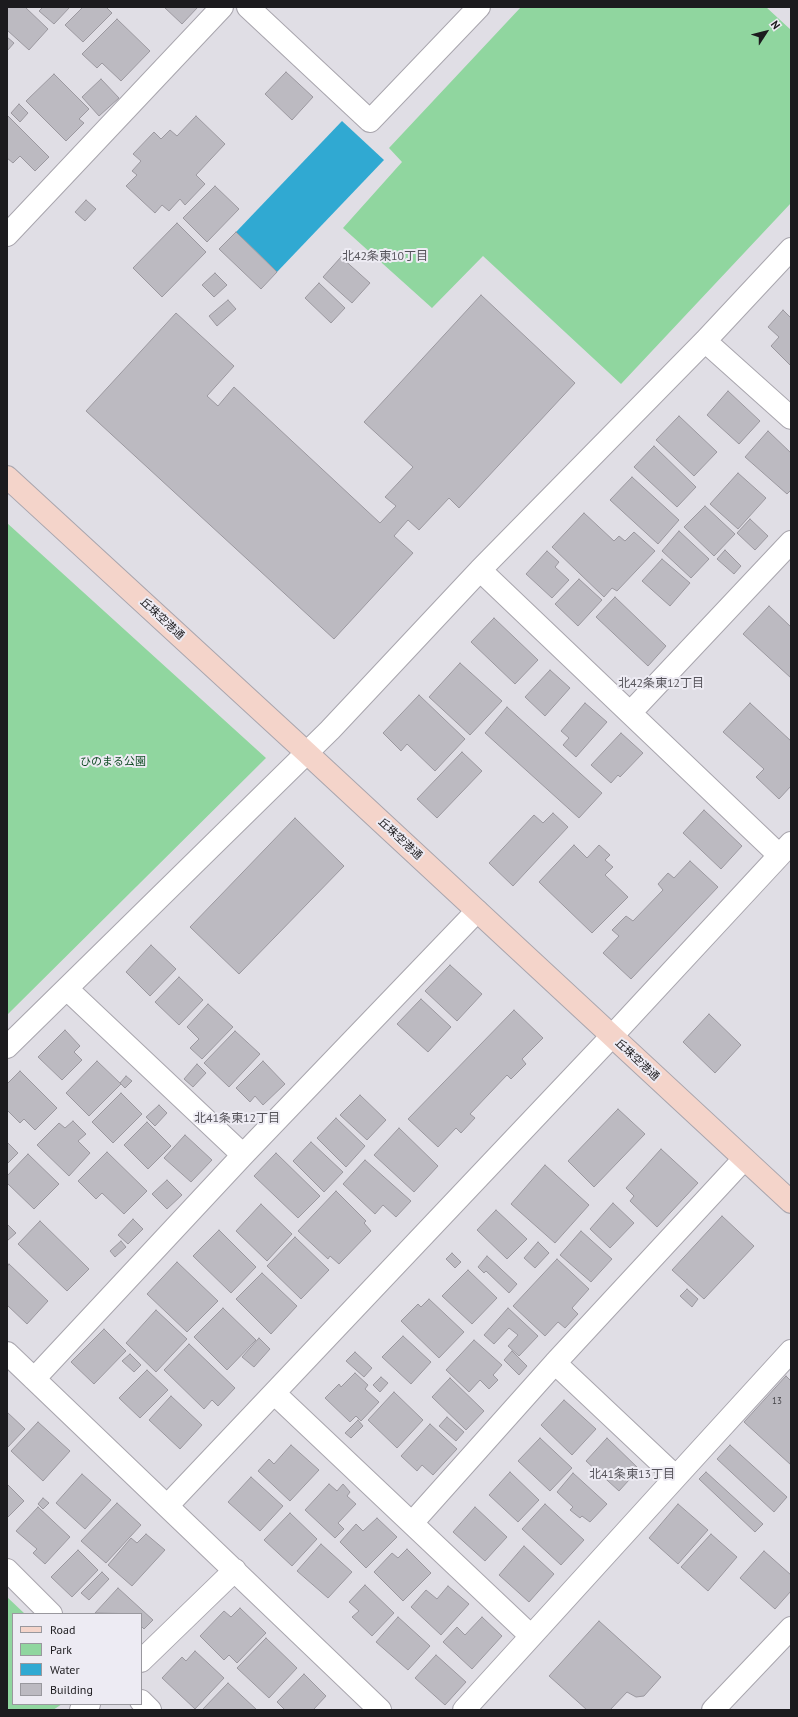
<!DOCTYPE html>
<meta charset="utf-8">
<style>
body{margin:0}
#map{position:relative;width:798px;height:1717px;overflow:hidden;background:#e0dee5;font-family:"PT Sans",sans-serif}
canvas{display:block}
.frame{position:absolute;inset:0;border:8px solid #1c1b1e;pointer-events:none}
.legend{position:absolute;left:12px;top:1613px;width:130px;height:92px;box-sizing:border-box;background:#edebf3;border:1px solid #99989e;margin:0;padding:5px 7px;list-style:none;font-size:12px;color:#1c1b1e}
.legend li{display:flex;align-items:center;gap:8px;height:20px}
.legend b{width:20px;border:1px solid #99989e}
.north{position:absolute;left:746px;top:12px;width:40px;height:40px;-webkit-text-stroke:3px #edebf3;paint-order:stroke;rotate:54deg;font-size:11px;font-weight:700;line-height:16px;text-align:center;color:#1c1b1e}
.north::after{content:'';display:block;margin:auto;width:14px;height:18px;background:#1c1b1e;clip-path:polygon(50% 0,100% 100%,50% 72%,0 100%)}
</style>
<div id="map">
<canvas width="798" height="1717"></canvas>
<div class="frame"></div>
<ul class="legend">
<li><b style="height:5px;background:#f4d4ca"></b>Road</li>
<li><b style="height:11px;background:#90d69f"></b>Park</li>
<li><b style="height:11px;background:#30a9d2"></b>Water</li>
<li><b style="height:11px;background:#bcbac1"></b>Building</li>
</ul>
<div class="north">N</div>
</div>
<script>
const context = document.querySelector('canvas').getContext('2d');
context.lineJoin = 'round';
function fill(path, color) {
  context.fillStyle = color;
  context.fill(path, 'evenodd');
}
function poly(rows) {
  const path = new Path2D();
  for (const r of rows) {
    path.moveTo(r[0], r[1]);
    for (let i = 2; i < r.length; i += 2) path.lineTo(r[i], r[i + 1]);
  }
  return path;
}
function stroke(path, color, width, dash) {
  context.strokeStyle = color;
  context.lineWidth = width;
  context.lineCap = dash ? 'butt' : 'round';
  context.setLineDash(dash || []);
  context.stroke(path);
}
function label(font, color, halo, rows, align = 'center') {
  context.font = font + ' "PT Sans","Noto Sans JP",sans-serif';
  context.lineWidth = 4;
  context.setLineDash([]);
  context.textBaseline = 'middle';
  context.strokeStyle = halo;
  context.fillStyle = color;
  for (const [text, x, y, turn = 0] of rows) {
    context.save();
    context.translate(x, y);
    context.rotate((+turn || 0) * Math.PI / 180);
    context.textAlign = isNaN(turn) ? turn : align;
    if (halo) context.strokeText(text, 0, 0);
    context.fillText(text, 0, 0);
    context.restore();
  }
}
fill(poly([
 [521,7,766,7,791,30,791,203,621,384,483,256,432,308,343,228,402,162,389,148],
 [7,523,266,758,7,1015],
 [7,1597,25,1614,13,1614,13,1704,62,1704,53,1710,7,1710]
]), '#90d69f');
fill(poly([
 [342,121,384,160,277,272,236,232]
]), '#30a9d2');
const building = poly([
 [7,7,25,7,48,29,29,50,7,30,7,7],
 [43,7,70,7,54,24,39,11,43,7],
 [83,7,106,7,112,13,83,42,65,25,83,7],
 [164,7,198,7,182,24,164,7],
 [117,19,150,51,121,81,102,63,97,68,82,54,117,19],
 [7,37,14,43,7,51,7,37],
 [286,72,313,97,292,120,265,94,286,72],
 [54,74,89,109,79,119,84,123,66,141,26,101,54,74],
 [101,79,119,98,99,116,82,97,101,79],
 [19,104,28,113,20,122,11,113,19,104],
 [7,115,49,157,35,171,20,156,13,163,7,158,7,115],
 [196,116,225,144,196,175,205,184,185,205,180,199,169,211,162,205,155,213,126,186,137,175,132,171,141,161,133,154,154,132,161,139,170,130,177,136,196,116],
 [215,186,239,209,207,242,183,218,215,186],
 [86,200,96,209,85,221,75,212,86,200],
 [177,223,206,252,162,297,133,268,177,223],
 [236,232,277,272,261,289,219,249,236,232],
 [341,257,370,283,352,303,323,277,341,257],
 [215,273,227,285,214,297,202,285,215,273],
 [319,283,345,308,331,323,305,298,319,283],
 [481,295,575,383,459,508,449,498,419,530,408,520,394,536,413,553,334,639,86,411,176,313,234,366,207,396,218,406,234,387,380,523,396,506,385,497,413,467,364,422,481,295],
 [228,300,236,309,217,326,209,316,228,300],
 [783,310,791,318,791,366,771,346,779,337,768,327,783,310],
 [728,391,760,421,739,444,707,415,728,391],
 [679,416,717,452,694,476,656,440,679,416],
 [768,431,791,453,791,490,787,494,745,457,768,431],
 [654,446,696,487,677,507,634,467,654,446],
 [738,473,766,498,738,529,710,504,738,473],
 [632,477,679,520,658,544,610,500,632,477],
 [705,506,735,534,714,556,684,527,705,506],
 [584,513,614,541,619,536,625,541,634,532,655,551,617,591,612,588,604,597,552,547,584,513],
 [750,519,768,536,755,550,737,533,750,519],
 [679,531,709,559,691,578,662,551,679,531],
 [725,550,741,566,734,574,717,559,725,550],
 [547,551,559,562,555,567,569,580,552,598,526,574,547,551],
 [662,559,690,583,670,606,642,581,662,559],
 [579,579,602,600,578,626,555,604,579,579],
 [615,597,666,646,648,666,596,617,615,597],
 [769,606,791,627,791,678,743,634,769,606],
 [494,618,538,660,515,684,471,642,494,618],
 [460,663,502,701,470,735,429,697,460,663],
 [550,670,570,688,545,716,525,697,550,670],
 [419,695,465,739,435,771,407,744,401,751,383,733,419,695],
 [585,703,607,722,576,757,563,745,569,738,561,731,585,703],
 [750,703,791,741,791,786,779,799,756,777,764,769,723,732,750,703],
 [507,707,602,793,579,818,485,733,507,707],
 [621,733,643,753,620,777,618,775,611,783,591,765,621,733],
 [462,752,482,771,437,818,417,799,462,752],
 [704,810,742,846,721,869,683,833,704,810],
 [553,813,568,827,513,886,489,863,534,815,543,823,553,813],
 [295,818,344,866,239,974,190,927,295,818],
 [574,845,587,858,599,845,610,855,605,860,613,867,605,875,628,897,592,933,539,882,574,845],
 [690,861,718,887,631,979,603,953,619,936,612,930,626,916,633,921,663,890,658,884,668,873,674,878,690,861],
 [151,945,176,969,150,996,126,972,151,945],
 [450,965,482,994,457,1021,425,991,450,965],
 [179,977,203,1000,179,1025,155,1002,179,977],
 [421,999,451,1027,428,1052,397,1024,421,999],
 [208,1004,233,1027,202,1059,190,1048,199,1039,187,1027,208,1004],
 [514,1010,543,1038,522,1059,526,1064,511,1079,507,1075,470,1114,475,1118,461,1133,456,1128,438,1147,408,1119,514,1010],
 [709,1014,741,1045,715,1073,683,1042,709,1014],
 [65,1030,80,1046,74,1052,82,1060,62,1080,38,1057,65,1030],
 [235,1031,260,1054,229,1087,204,1063,235,1031],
 [97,1061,121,1084,89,1116,66,1093,97,1061],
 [263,1061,285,1084,263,1105,255,1096,250,1102,236,1088,263,1061],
 [197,1064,206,1073,193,1087,184,1079,197,1064],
 [20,1071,57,1108,35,1130,24,1119,20,1123,7,1110,7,1084,20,1071],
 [126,1076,132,1081,125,1088,120,1083,126,1076],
 [121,1093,142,1114,113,1143,92,1122,121,1093],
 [360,1095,386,1120,367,1140,340,1115,360,1095],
 [159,1105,167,1113,155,1126,146,1117,159,1105],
 [618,1109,645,1134,594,1187,568,1161,618,1109],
 [336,1118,365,1146,346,1167,317,1138,336,1118],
 [73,1121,86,1134,78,1141,90,1153,69,1176,37,1145,59,1123,65,1128,73,1121],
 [147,1122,171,1146,148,1169,124,1145,147,1122],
 [399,1128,438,1166,414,1192,374,1155,399,1128],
 [185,1135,212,1160,191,1182,164,1158,185,1135],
 [7,1142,18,1153,7,1164,7,1142],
 [311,1142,343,1172,324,1192,293,1161,311,1142],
 [661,1149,698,1183,657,1227,630,1201,634,1196,626,1188,661,1149],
 [107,1152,147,1191,124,1214,102,1193,96,1199,78,1181,107,1152],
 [276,1153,320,1196,298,1218,254,1176,276,1153],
 [28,1154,59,1184,34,1209,7,1183,7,1176,28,1154],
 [365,1160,411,1201,396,1217,383,1205,375,1214,343,1184,365,1160],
 [545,1165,589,1205,555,1243,511,1204,545,1165],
 [167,1180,182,1195,167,1209,152,1194,167,1180],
 [336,1191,366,1221,364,1223,371,1231,339,1264,330,1256,328,1259,298,1231,336,1191],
 [613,1203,634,1223,610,1248,590,1229,613,1203],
 [261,1204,292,1234,267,1261,236,1231,261,1204],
 [496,1210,527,1239,507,1259,477,1230,496,1210],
 [722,1216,754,1246,704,1299,672,1270,722,1216],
 [133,1219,143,1229,128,1244,118,1235,133,1219],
 [40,1221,89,1269,67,1291,18,1244,40,1221],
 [7,1224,16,1233,7,1241,7,1224],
 [219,1230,256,1267,231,1293,193,1256,219,1230],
 [581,1231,612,1259,591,1282,560,1255,581,1231],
 [295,1237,329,1270,301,1299,267,1266,295,1237],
 [121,1241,126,1247,115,1257,110,1251,121,1241],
 [538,1242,549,1253,535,1268,524,1258,538,1242],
 [452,1253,461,1262,455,1268,446,1259,452,1253],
 [487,1256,517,1284,509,1293,486,1271,484,1273,478,1267,487,1256],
 [557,1259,589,1289,572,1308,578,1314,565,1328,558,1322,545,1336,513,1306,557,1259],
 [177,1262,218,1301,187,1332,147,1294,177,1262],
 [9,1264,48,1301,27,1324,7,1305,7,1267,9,1264],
 [468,1270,497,1298,472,1324,442,1296,468,1270],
 [262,1273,297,1306,271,1334,236,1299,262,1273],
 [687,1289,698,1299,692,1307,680,1296,687,1289],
 [429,1299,464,1332,439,1358,401,1321,418,1304,421,1307,429,1299],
 [223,1308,256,1340,227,1370,194,1337,223,1308],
 [508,1308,538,1336,519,1356,508,1346,518,1335,509,1328,494,1344,484,1335,508,1308],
 [156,1310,187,1339,156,1372,126,1343,156,1310],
 [104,1329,126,1351,94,1384,71,1362,104,1329],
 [403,1336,431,1362,411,1384,382,1357,403,1336],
 [259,1338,270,1349,254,1367,242,1357,259,1338],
 [474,1340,502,1365,493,1375,498,1380,489,1389,480,1380,469,1392,446,1370,474,1340],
 [189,1344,235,1388,218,1406,212,1400,204,1409,164,1370,189,1344],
 [512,1351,527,1366,519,1375,504,1360,512,1351],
 [355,1352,372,1368,364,1377,346,1361,355,1352],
 [130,1354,141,1365,134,1372,122,1361,130,1354],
 [147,1370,168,1390,140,1418,119,1398,147,1370],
 [355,1373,368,1385,365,1389,379,1402,361,1421,356,1416,350,1422,325,1398,339,1384,341,1387,355,1373],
 [786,1376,791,1381,791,1465,744,1422,786,1376],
 [381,1377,388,1383,380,1392,373,1385,381,1377],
 [450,1378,484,1411,466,1430,432,1397,450,1378],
 [394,1392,423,1420,397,1448,368,1420,394,1392],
 [171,1396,202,1425,180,1449,149,1420,171,1396],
 [564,1400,596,1429,572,1455,541,1425,564,1400],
 [7,1412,25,1429,7,1448,7,1412],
 [447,1417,464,1432,456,1441,439,1426,447,1417],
 [358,1420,363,1426,351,1438,345,1433,358,1420],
 [38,1422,70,1451,43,1481,11,1451,38,1422],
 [430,1424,457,1449,433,1475,422,1465,417,1471,401,1456,430,1424],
 [540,1438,572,1468,550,1491,518,1461,540,1438],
 [607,1438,639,1469,619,1491,586,1461,607,1438],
 [291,1445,319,1470,290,1501,258,1471,269,1459,274,1464,291,1445],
 [730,1445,787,1497,774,1512,717,1459,730,1445],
 [510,1472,539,1500,518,1522,489,1495,510,1472],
 [706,1472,763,1524,755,1532,699,1479,706,1472],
 [573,1473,607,1504,590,1522,582,1516,580,1518,570,1510,573,1507,557,1492,573,1473],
 [82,1474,111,1500,85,1529,56,1503,82,1474],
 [251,1477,283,1506,260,1531,228,1502,251,1477],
 [7,1484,24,1501,7,1518,7,1484],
 [329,1484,337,1491,343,1484,350,1492,347,1496,356,1504,338,1523,344,1529,335,1538,305,1510,329,1484],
 [43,1498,49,1503,43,1509,38,1504,43,1498],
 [117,1503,141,1525,106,1563,81,1541,117,1503],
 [545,1504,584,1540,561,1565,522,1529,545,1504],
 [678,1504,708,1530,678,1564,649,1538,678,1504],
 [38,1507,70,1537,45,1564,33,1553,37,1549,16,1531,38,1507],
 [475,1507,507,1537,485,1561,453,1532,475,1507],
 [290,1513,317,1539,292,1566,264,1540,290,1513],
 [377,1518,397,1537,366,1568,340,1542,356,1524,363,1531,377,1518],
 [146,1534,165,1550,132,1586,108,1565,131,1538,137,1543,146,1534],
 [711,1534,737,1557,708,1591,681,1567,711,1534],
 [321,1544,352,1572,328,1598,297,1571,321,1544],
 [524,1546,554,1574,529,1602,499,1575,524,1546],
 [407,1549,431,1573,403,1601,374,1572,392,1553,398,1558,407,1549],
 [78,1550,98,1570,72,1597,51,1577,78,1550],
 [764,1551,791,1575,791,1591,775,1609,740,1578,764,1551],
 [102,1572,109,1579,89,1600,81,1593,102,1572],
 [365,1585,394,1613,372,1636,352,1617,359,1611,349,1602,365,1585],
 [448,1586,469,1604,441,1635,411,1607,426,1590,437,1599,448,1586],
 [118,1588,153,1620,144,1629,141,1626,141,1614,95,1613,118,1588],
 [240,1608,266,1633,237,1663,229,1655,224,1660,200,1636,224,1611,231,1617,240,1608],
 [398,1617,430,1646,408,1670,376,1642,398,1617],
 [482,1617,502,1636,472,1669,443,1642,457,1627,465,1635,482,1617],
 [599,1621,661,1677,644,1696,636,1697,627,1692,610,1710,587,1710,549,1676,599,1621],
 [266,1638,297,1668,269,1698,237,1668,266,1638],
 [195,1651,224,1678,195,1709,162,1678,182,1657,186,1661,195,1651],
 [436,1655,466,1682,445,1705,415,1678,436,1655],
 [304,1674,326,1696,314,1709,315,1710,285,1710,277,1702,304,1674],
 [228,1683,257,1710,202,1710,228,1683]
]);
fill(building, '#bcbac1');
stroke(building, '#9b989f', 1);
const minor = poly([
 [248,7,370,121,479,7],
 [7,235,222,7],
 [705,341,791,418],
 [480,570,779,855],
 [630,713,791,542],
 [67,989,243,1155],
 [7,1047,330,730,480,570,705,341,791,249],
 [7,1353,380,1710],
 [555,1363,744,1159],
 [34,1379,243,1155,477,911],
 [274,1393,531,1636],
 [676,1477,791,1351],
 [167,1506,612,1036,791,843],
 [412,1523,555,1363,676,1477,464,1710],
 [7,1570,51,1614],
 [141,1661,235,1570],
 [141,1701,150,1710],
 [81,1710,89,1704],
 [713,1710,791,1628]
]);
const secondary = poly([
 [7,477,307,753,791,1202]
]);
stroke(minor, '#a8a5ad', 24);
stroke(secondary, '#a8a5ad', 24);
stroke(minor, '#fff', 22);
stroke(secondary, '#f4d4ca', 22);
label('9px', '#444347', null, [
 ["13",777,1401]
]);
label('11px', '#1c1b1e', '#edebf3', [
 ["丘珠空港通",162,619,43],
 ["丘珠空港通",400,839,43],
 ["丘珠空港通",637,1060,43]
]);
label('11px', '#124d26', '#edebf3', [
 ["ひのまる公園",113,762]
]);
label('12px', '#55535a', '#edebf3', [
 ["北42条東10丁目",385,257],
 ["北42条東12丁目",661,684],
 ["北41条東12丁目",237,1119],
 ["北41条東13丁目",632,1475]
]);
</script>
